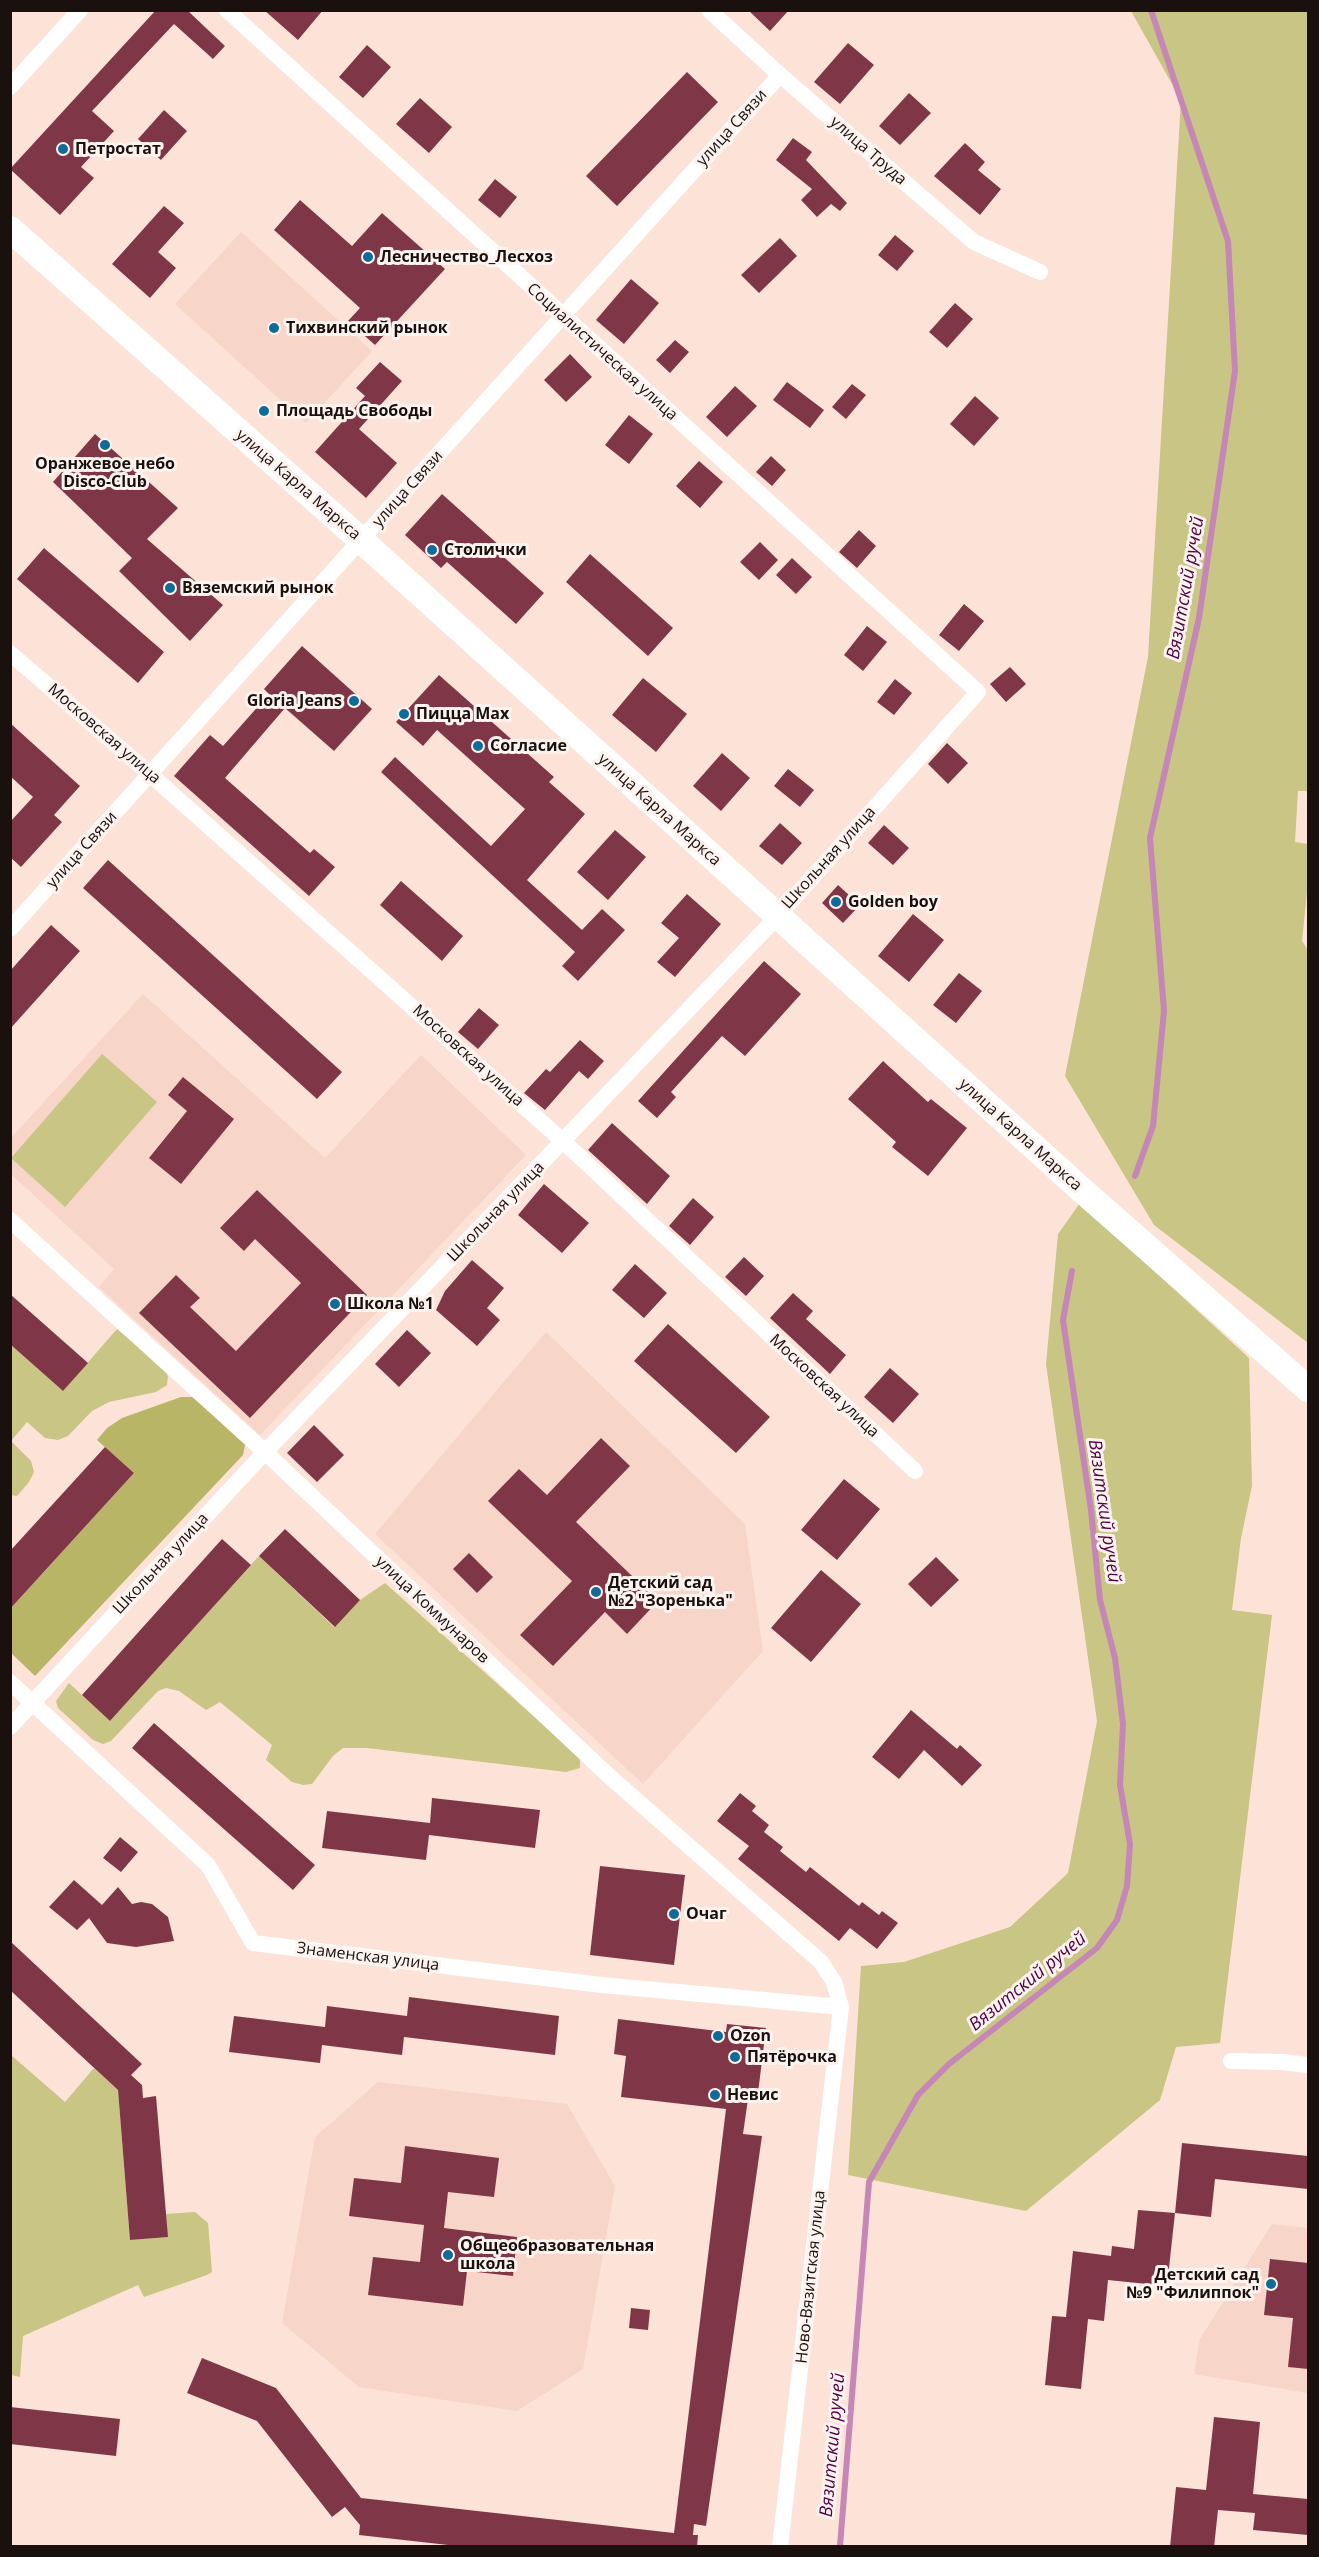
<!DOCTYPE html>
<meta charset="utf-8">
<style>
body{margin:0}
#map{position:relative;width:1319px;height:2557px;overflow:hidden;background:#fde2d8;font-family:"Open Sans",sans-serif}
canvas{display:block}
.frame{position:absolute;inset:0;border:12px solid #1a110e;pointer-events:none}
</style>
<div id="map">
<canvas width="1319" height="2557"></canvas>
<div class="frame"></div>
</div>
<script>
const context = document.querySelector('canvas').getContext('2d');
context.lineJoin = 'round';
function fill(path, color) {
  context.fillStyle = color;
  context.fill(path, 'evenodd');
}
function poly(rows) {
  const path = new Path2D();
  for (const r of rows) {
    path.moveTo(r[0], r[1]);
    for (let i = 2; i < r.length; i += 2) path.lineTo(r[i], r[i + 1]);
  }
  return path;
}
function stroke(path, color, width, dash) {
  context.strokeStyle = color;
  context.lineWidth = width;
  context.lineCap = dash ? 'butt' : 'round';
  context.setLineDash(dash || []);
  context.stroke(path);
}
function label(font, color, halo, rows, align = 'center') {
  context.font = font + ' "Open Sans",sans-serif';
  context.lineWidth = 6;
  context.setLineDash([]);
  context.textBaseline = 'middle';
  context.strokeStyle = halo;
  context.fillStyle = color;
  for (const [text, x, y, turn = 0] of rows) {
    context.save();
    context.translate(x, y);
    context.rotate((+turn || 0) * Math.PI / 180);
    context.textAlign = isNaN(turn) ? turn : align;
    if (halo) context.strokeText(text, 0, 0);
    context.fillText(text, 0, 0);
    context.restore();
  }
}
fill(poly([
 [241,232,372,351,306,423,175,304],
 [143,994,325,1158,421,1055,526,1155,260,1435,99,1287,114,1269,11,1174,10,1139],
 [546,1332,745,1524,763,1651,643,1784,375,1534],
 [378,2082,567,2104,615,2186,583,2369,517,2411,359,2387,282,2323,315,2137],
 [1272,2224,1308,2228,1308,2393,1194,2374,1200,2339]
]), '#f7d5c8');
fill(poly([
 [1131,11,1308,11,1308,791,1298,791,1295,842,1308,844,1308,892,1307,892,1302,941,1308,950,1308,1343,1154,1225,1065,1076,1148,657,1181,100],
 [102,1054,157,1102,65,1207,11,1158],
 [1080,1203,1249,1358,1252,1486,1241,1538,1232,1610,1272,1615,1220,2043,1176,2047,1160,2100,1026,2211,848,2175,861,1966,904,1962,1010,1927,1068,1873,1097,1721,1046,1364,1058,1234],
 [117,1329,164,1368,168,1376,167,1385,156,1392,109,1402,92,1411,68,1436,58,1440,45,1438,27,1422,11,1441,31,1461,34,1472,29,1482,17,1496,11,1495,11,1344,63,1391],
 [259,1556,334,1627,360,1600,385,1583,580,1758,580,1768,566,1772,367,1748,343,1748,333,1756,312,1784,303,1785,292,1782,266,1760,272,1745,220,1702,206,1710,179,1691,166,1688,158,1691,111,1741,103,1744,93,1740,58,1708,56,1701,69,1683,110,1721],
 [11,2055,65,2102,94,2068,118,2090,130,2240,167,2237,166,2214,195,2212,208,2223,212,2272,207,2275,144,2297,138,2285,23,2336,20,2377,11,2375]
]), '#c8c585');
fill(poly([
 [181,1397,192,1397,242,1437,245,1445,243,1455,35,1676,11,1653,10,1609,134,1473,97,1440,107,1428,122,1418]
]), '#b9b566');
stroke(poly([
 [1135,1176,1153,1126,1164,1011,1150,838,1199,618,1235,371,1228,241,1151,10],
 [840,2546,869,2182,918,2095,949,2064,1097,1948,1117,1920,1127,1886,1130,1844,1120,1785,1123,1724,1115,1658,1100,1600,1091,1510,1063,1320,1072,1271]
]), '#c686b6', 6);
fill(poly([
 [156,10,187,10,225,46,213,59,174,24,92,111,114,131,81,167,94,178,60,215,10,169],
 [264,10,323,10,298,40],
 [748,10,789,10,770,31],
 [848,43,874,65,840,104,814,82],
 [367,45,391,67,363,98,339,77],
 [687,72,718,102,617,206,586,176],
 [909,93,931,113,900,145,879,126],
 [420,98,452,127,429,153,396,124],
 [164,110,187,131,161,160,138,139],
 [793,138,812,152,806,160,847,203,840,211,831,204,817,217,801,200,812,189,776,160],
 [965,143,985,162,978,170,1001,189,980,215,934,176],
 [495,179,517,197,500,218,478,200],
 [300,200,352,246,382,213,445,269,375,345,348,321,360,308,274,230],
 [164,206,184,223,158,252,176,268,150,298,112,264],
 [895,235,914,251,897,271,878,255],
 [780,238,797,256,759,293,741,275],
 [631,279,659,303,624,344,596,320],
 [955,303,973,319,947,348,929,332],
 [675,340,689,352,670,373,656,360],
 [570,354,592,377,566,402,544,380],
 [380,362,402,381,359,429,397,463,366,498,315,452,365,396,356,388],
 [787,382,824,410,810,428,773,400],
 [852,384,866,395,846,419,832,407],
 [735,386,757,406,727,437,706,417],
 [975,396,999,418,974,446,950,424],
 [629,415,653,434,629,464,605,445],
 [95,434,178,508,147,539,223,605,190,641,119,571,132,558,53,482],
 [771,456,786,470,772,486,756,472],
 [699,461,723,482,700,508,676,486],
 [442,494,500,546,497,551,544,593,516,624,447,562,441,568,405,535],
 [859,530,876,546,857,568,839,552],
 [760,542,778,560,759,580,740,562],
 [44,548,164,652,138,683,17,579],
 [590,554,673,628,648,656,566,582],
 [792,558,812,577,796,594,776,575],
 [964,604,984,621,959,651,939,635],
 [867,626,887,642,863,671,844,655],
 [302,646,372,709,334,751,285,708,225,778,310,853,314,849,335,867,309,896,174,776,210,735,223,746,269,694,264,689],
 [1010,667,1026,684,1006,702,990,684],
 [439,675,554,777,549,782,585,814,527,880,582,930,602,909,625,930,578,981,562,966,575,952,381,772,395,757,491,846,525,809,437,730,423,746,396,722],
 [643,678,687,714,656,752,612,715],
 [895,679,912,693,894,715,877,702],
 [10,723,80,786,54,815,62,822,21,867,10,857,10,822,33,797,10,776],
 [947,743,968,763,948,784,928,764],
 [722,753,750,778,721,811,693,786],
 [788,769,814,790,800,807,774,786],
 [780,823,802,843,782,865,759,846],
 [884,825,909,848,893,865,868,843],
 [615,830,646,857,608,900,577,872],
 [108,860,342,1072,317,1099,83,888],
 [401,881,463,936,442,961,380,905],
 [838,885,860,905,843,923,822,903],
 [687,894,721,924,675,977,657,962,679,938,661,923],
 [913,914,944,940,909,982,878,956],
 [51,925,80,951,10,1029,10,971],
 [764,961,801,994,745,1056,722,1036,671,1092,676,1097,657,1118,638,1101],
 [959,973,982,991,956,1023,933,1005],
 [479,1008,499,1025,478,1049,458,1032],
 [580,1040,604,1061,588,1079,579,1071,545,1110,524,1093,546,1069,550,1072],
 [883,1061,928,1102,931,1099,967,1128,928,1176,892,1147,896,1142,848,1099],
 [183,1077,234,1119,181,1184,149,1158,187,1111,168,1095],
 [612,1123,670,1176,647,1204,588,1150],
 [544,1184,589,1223,562,1253,518,1215],
 [257,1190,367,1295,250,1418,139,1313,176,1275,200,1298,190,1307,236,1351,301,1283,255,1239,244,1251,220,1228],
 [693,1198,714,1217,690,1245,669,1226],
 [744,1257,764,1276,746,1296,725,1277],
 [472,1260,504,1288,487,1308,500,1320,477,1346,436,1310,445,1291],
 [635,1264,667,1293,644,1318,612,1290],
 [793,1293,813,1311,806,1319,846,1355,830,1374,770,1318],
 [10,1294,88,1363,63,1391,10,1344],
 [668,1324,770,1417,736,1453,634,1361],
 [407,1330,431,1353,399,1387,375,1364],
 [890,1368,919,1394,893,1423,864,1397],
 [314,1425,344,1455,317,1482,287,1453],
 [601,1438,630,1466,576,1522,658,1601,627,1634,605,1612,553,1666,520,1635,572,1581,488,1501,519,1469,547,1495],
 [105,1447,134,1473,10,1609,10,1551],
 [844,1479,880,1509,837,1560,801,1530],
 [285,1529,360,1600,335,1627,259,1556],
 [222,1539,251,1565,110,1721,82,1695],
 [469,1553,493,1577,477,1593,453,1569],
 [936,1557,959,1580,931,1607,908,1584],
 [821,1570,861,1604,811,1662,771,1628],
 [911,1710,957,1749,960,1745,982,1765,962,1786,924,1750,899,1779,872,1757],
 [154,1723,315,1865,293,1890,132,1748],
 [740,1793,756,1806,752,1811,769,1825,764,1832,783,1847,780,1851,806,1872,810,1867,859,1906,862,1902,879,1915,882,1911,898,1923,877,1949,850,1928,839,1941,738,1859,749,1846,717,1821],
 [432,1798,540,1810,535,1848,429,1835,426,1860,322,1848,327,1811,430,1823],
 [120,1837,138,1852,121,1872,103,1858],
 [600,1866,685,1875,674,1965,590,1955],
 [74,1880,102,1905,118,1887,132,1904,141,1902,152,1904,168,1917,174,1941,136,1947,107,1943,89,1918,77,1930,49,1907],
 [10,1941,142,2064,131,2075,142,2085,143,2098,156,2096,168,2237,130,2240,118,2090,10,1990],
 [409,1997,559,2016,555,2055,404,2037,402,2055,322,2045,320,2063,229,2052,234,2016,325,2027,327,2006,407,2016],
 [618,2019,726,2032,727,2024,766,2028,758,2093,749,2092,743,2134,762,2136,706,2526,694,2524,693,2535,698,2535,697,2547,466,2547,359,2535,360,2525,345,2507,332,2517,257,2421,187,2393,202,2358,276,2388,361,2498,674,2533,726,2109,621,2097,626,2056,614,2054],
 [1182,2143,1308,2156,1308,2189,1215,2179,1211,2217,1175,2213],
 [405,2146,499,2158,494,2197,448,2192,444,2228,517,2237,513,2276,467,2271,463,2306,368,2295,373,2257,420,2262,424,2225,349,2216,354,2178,401,2183],
 [1138,2210,1175,2213,1167,2286,1108,2280,1104,2321,1088,2319,1081,2389,1045,2385,1052,2316,1066,2317,1073,2251,1111,2256,1112,2246,1134,2249],
 [1270,2259,1308,2263,1308,2369,1288,2367,1293,2318,1264,2315],
 [631,2308,650,2310,648,2330,629,2328],
 [10,2407,120,2419,116,2456,10,2444],
 [1214,2417,1260,2422,1253,2494,1308,2499,1308,2535,1253,2530,1255,2513,1218,2510,1214,2547,1170,2547,1176,2487,1206,2490]
]), '#7f3747');
stroke(poly([
 [709,10,780,75,974,242,1040,272],
 [10,87,80,10],
 [10,653,151,775,564,1142,915,1471],
 [10,929,780,75],
 [10,1220,265,1452,609,1776,821,1962,834,1982,841,2007,780,2546],
 [10,1682,208,1865,253,1943,602,1985,841,2007],
 [10,1727,265,1452,777,917,978,692,227,10],
 [1231,2061,1282,2062,1308,2065]
]), '#fff', 16);
stroke(poly([
 [10,229,362,541,1084,1192,1308,1389]
]), '#fff', 26);
for (const [x, y, r, color] of [
 [63,149,6,"#0f6b9a"],
 [368,257,6,"#0f6b9a"],
 [274,328,6,"#0f6b9a"],
 [264,411,6,"#0f6b9a"],
 [105,445,6,"#0f6b9a"],
 [432,550,6,"#0f6b9a"],
 [170,588,6,"#0f6b9a"],
 [354,701,6,"#0f6b9a"],
 [404,714,6,"#0f6b9a"],
 [478,746,6,"#0f6b9a"],
 [836,902,6,"#0f6b9a"],
 [335,1304,6,"#0f6b9a"],
 [596,1592,6,"#0f6b9a"],
 [674,1914,6,"#0f6b9a"],
 [718,2036,6,"#0f6b9a"],
 [735,2057,6,"#0f6b9a"],
 [715,2095,6,"#0f6b9a"],
 [448,2255,6,"#0f6b9a"],
 [1271,2284,6,"#0f6b9a"]
]) {
  const dot = new Path2D();
  dot.arc(x, y, r, 0, 2 * Math.PI);
  context.fillStyle = color;
  context.fill(dot);
  stroke(dot, '#fef3ef', 2);
}
label('16px', '#1a110e', '#fef3ef', [
 ["улица Связи",732,128,-48],
 ["улица Труда",868,151,41],
 ["Социалистическая улица",602,352,42],
 ["улица Карла Маркса",298,485,41],
 ["улица Связи",408,489,-48],
 ["Московская улица",104,734,41],
 ["улица Карла Маркса",659,810,42],
 ["улица Связи",82,850,-48],
 ["Школьная улица",829,858,-48],
 ["Московская улица",468,1056,42],
 ["улица Карла Маркса",1020,1135,42],
 ["Школьная улица",496,1212,-46],
 ["Московская улица",824,1386,43],
 ["Школьная улица",161,1564,-47],
 ["улица Коммунаров",432,1610,43],
 ["Знаменская улица",368,1957,7],
 ["Ново-Вязитская улица",811,2277,-84]
]);
label('bold 16px', '#1a110e', '#fef3ef', [
 ["Петростат",75,149],
 ["Лесничество_Лесхоз",380,257],
 ["Тихвинский рынок",286,328],
 ["Площадь Свободы",276,411],
 ["Оранжевое небо",105,464,"center"],
 ["Disco-Club",105,482,"center"],
 ["Столички",444,550],
 ["Вяземский рынок",182,588],
 ["Gloria Jeans",342,701,"right"],
 ["Пицца Max",416,714],
 ["Согласие",490,746],
 ["Golden boy",848,902],
 ["Школа №1",347,1304],
 ["Детский сад",608,1583],
 ["№2 \"Зоренька\"",608,1601],
 ["Очаг",686,1914],
 ["Ozon",730,2036],
 ["Пятёрочка",747,2057],
 ["Невис",727,2095],
 ["Общеобразовательная",460,2246],
 ["школа",460,2264],
 ["Детский сад",1259,2275,"right"],
 ["№9 \"Филиппок\"",1259,2293,"right"]
], 'left');
label('italic 18px', '#520246', '#fef3ef', [
 ["Вязитский ручей",1186,588,-80],
 ["Вязитский ручей",1104,1511,82],
 ["Вязитский ручей",1028,1982,-39],
 ["Вязитский ручей",833,2445,-85]
]);
</script>
